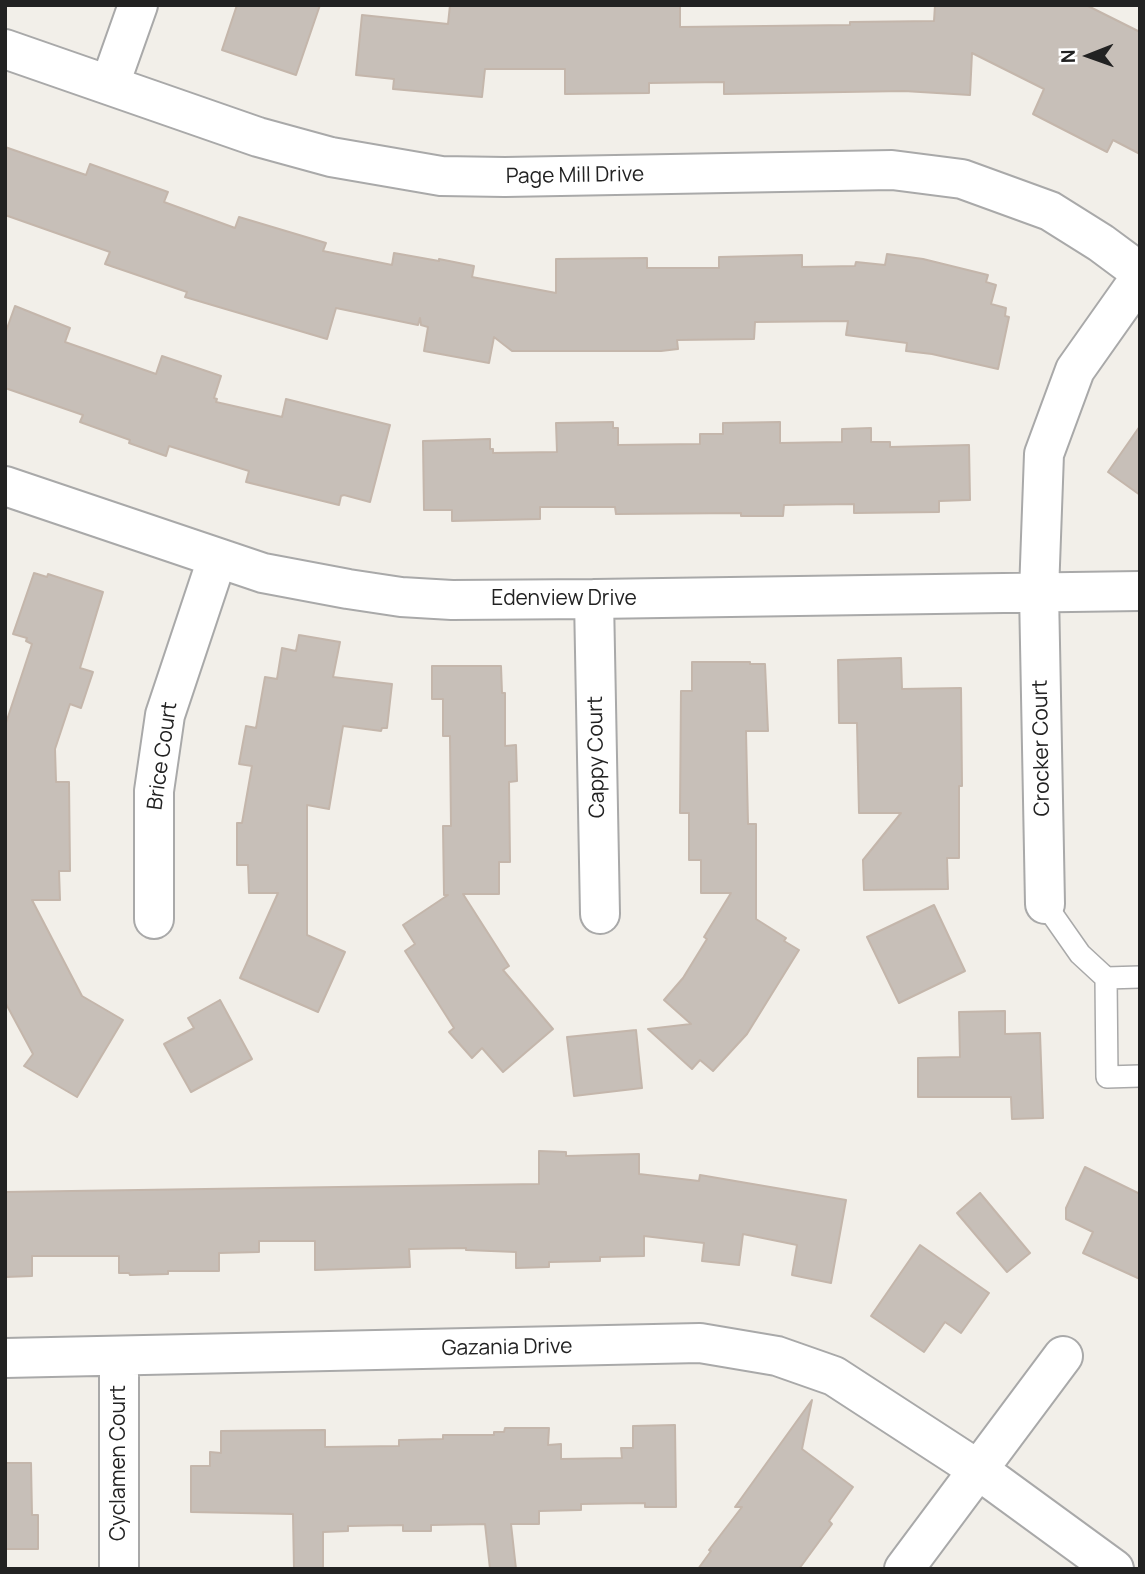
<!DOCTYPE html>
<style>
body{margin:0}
#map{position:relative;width:1145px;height:1574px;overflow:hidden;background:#f2efe9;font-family:Manrope,sans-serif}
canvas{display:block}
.frame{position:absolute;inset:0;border:7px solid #222;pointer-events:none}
.north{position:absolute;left:1054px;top:21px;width:70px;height:70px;-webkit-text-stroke:5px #fff;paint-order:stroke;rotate:269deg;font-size:19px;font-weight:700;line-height:28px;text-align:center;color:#222}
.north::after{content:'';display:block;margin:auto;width:24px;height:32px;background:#222;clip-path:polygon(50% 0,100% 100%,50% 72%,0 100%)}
</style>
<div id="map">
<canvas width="1145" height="1574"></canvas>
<div class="frame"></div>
<div class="north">N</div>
</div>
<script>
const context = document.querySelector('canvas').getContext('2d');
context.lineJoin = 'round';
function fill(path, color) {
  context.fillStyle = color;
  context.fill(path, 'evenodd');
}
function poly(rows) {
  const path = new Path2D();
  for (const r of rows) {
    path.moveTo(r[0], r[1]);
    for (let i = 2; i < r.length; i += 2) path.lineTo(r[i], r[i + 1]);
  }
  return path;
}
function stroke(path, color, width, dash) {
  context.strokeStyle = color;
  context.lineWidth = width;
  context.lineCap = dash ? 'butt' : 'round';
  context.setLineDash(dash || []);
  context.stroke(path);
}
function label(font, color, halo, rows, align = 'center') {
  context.font = font + ' Manrope,sans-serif';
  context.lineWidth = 5;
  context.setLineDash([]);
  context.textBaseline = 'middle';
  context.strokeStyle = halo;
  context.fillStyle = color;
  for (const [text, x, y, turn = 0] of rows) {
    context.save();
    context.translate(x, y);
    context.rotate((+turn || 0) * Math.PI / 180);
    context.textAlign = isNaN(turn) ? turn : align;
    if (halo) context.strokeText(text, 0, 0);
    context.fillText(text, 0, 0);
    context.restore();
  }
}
const building = poly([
 [237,5,320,5,296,75,222,50,237,5],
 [450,5,680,5,680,27,850,25,850,22,934,21,935,5,1086,5,1140,32,1140,154,1113,140,1107,152,1033,114,1044,89,972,53,970,95,904,91,724,94,724,82,649,83,649,93,565,94,565,69,485,69,482,97,393,89,394,79,356,75,362,15,448,24,450,5],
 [5,147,86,175,90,164,168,192,164,202,235,228,239,217,326,243,323,251,392,265,394,253,439,261,439,259,474,266,472,277,556,293,556,259,647,258,647,268,719,268,719,257,802,255,802,267,855,266,856,262,885,265,887,254,923,259,988,275,986,282,996,285,991,304,1006,308,1005,316,1009,317,998,369,932,354,906,351,907,343,846,335,848,321,755,322,754,339,677,340,678,349,661,351,512,351,494,337,489,363,424,351,428,327,421,325,420,318,418,325,336,308,327,339,185,297,187,292,105,264,110,252,5,215,5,147],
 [15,306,70,328,65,342,156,374,162,356,221,376,214,398,217,399,216,402,282,417,286,399,390,425,370,502,344,495,341,496,339,505,246,482,249,471,169,446,166,456,129,443,130,440,80,422,83,415,5,388,5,334,15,306],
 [613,422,613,428,618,428,618,445,700,444,700,434,723,434,723,423,780,422,780,443,842,442,842,429,871,428,871,442,890,442,890,447,969,445,970,500,939,501,939,512,854,513,854,504,784,505,783,516,741,516,741,513,616,514,615,507,540,507,540,519,452,521,452,510,424,510,423,441,490,439,490,449,493,449,493,453,557,452,556,423,613,422],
 [1140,426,1140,495,1108,472,1140,426],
 [34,573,47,577,48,574,103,592,80,668,93,672,81,708,70,704,55,749,56,782,69,782,70,871,59,871,60,900,32,900,82,996,123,1020,77,1097,24,1066,33,1054,5,1002,5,726,32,644,26,641,27,638,13,634,34,573],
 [299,635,340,642,333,677,392,684,387,728,382,728,381,731,343,726,329,809,307,805,307,935,345,952,318,1012,240,978,278,893,249,893,248,865,237,865,237,823,242,823,252,766,239,764,246,726,256,728,265,677,277,679,282,648,296,651,299,635],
 [901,658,902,689,961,688,962,786,959,786,959,858,947,858,948,889,864,890,863,860,901,813,859,813,857,723,839,723,838,660,901,658],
 [692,662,750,662,750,664,765,664,768,731,746,731,748,824,756,824,756,919,786,938,784,941,799,950,747,1034,713,1071,700,1060,692,1069,648,1029,691,1024,664,1000,683,978,707,939,704,937,731,893,701,893,701,860,689,860,689,813,680,813,681,691,692,691,692,662],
 [432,666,501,666,502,693,505,693,505,746,516,745,517,781,509,782,510,862,499,862,499,894,463,894,509,966,503,970,553,1029,503,1072,482,1048,472,1058,449,1032,454,1028,405,951,415,944,403,925,448,895,444,895,443,826,451,826,450,736,443,736,443,699,432,699,432,666],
 [934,905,965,971,899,1003,867,937,934,905],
 [220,1000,252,1059,191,1092,164,1044,194,1028,188,1018,220,1000],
 [1005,1011,1005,1034,1040,1033,1043,1118,1012,1119,1011,1097,918,1097,918,1058,960,1057,959,1012,1005,1011],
 [636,1030,642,1088,574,1096,567,1037,636,1030],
 [539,1151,566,1152,566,1156,639,1154,639,1174,699,1181,700,1175,846,1200,831,1283,792,1275,797,1245,743,1234,739,1265,702,1261,704,1243,644,1236,644,1256,600,1257,600,1261,549,1262,549,1267,516,1268,516,1252,466,1250,466,1248,409,1249,410,1267,315,1270,315,1241,259,1241,259,1252,219,1253,219,1271,168,1271,168,1274,130,1275,129,1273,119,1273,119,1256,32,1256,32,1276,5,1277,5,1192,539,1184,539,1151],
 [1085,1167,1140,1194,1140,1279,1083,1253,1093,1232,1066,1219,1066,1208,1085,1167],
 [980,1193,1030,1253,1007,1272,957,1213,980,1193],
 [920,1245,989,1293,961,1333,945,1322,924,1352,871,1316,920,1245],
 [812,1400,802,1449,853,1487,829,1521,832,1524,799,1569,698,1569,711,1551,709,1550,742,1507,735,1507,812,1400],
 [675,1425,676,1507,645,1507,645,1503,581,1504,581,1510,539,1511,539,1524,511,1524,516,1569,490,1569,485,1524,431,1525,431,1531,403,1531,403,1525,348,1526,348,1531,323,1532,323,1569,294,1569,293,1514,191,1512,191,1466,210,1466,210,1452,221,1453,221,1431,325,1430,325,1447,399,1446,399,1440,443,1439,443,1435,494,1435,494,1432,504,1432,505,1428,549,1428,548,1445,561,1444,561,1459,622,1458,621,1448,633,1448,633,1426,675,1425],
 [5,1463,31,1463,32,1515,38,1515,38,1549,5,1549,5,1463]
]);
fill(building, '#c7bfb8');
stroke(building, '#c4b6ab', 2);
const lane = poly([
 [1045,904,1080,954,1106,978,1107,1077,1140,1076],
 [1106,978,1140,977]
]);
const street = poly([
 [5,49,258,137,331,157,441,176,505,177,892,170,962,179,1050,211,1101,243,1140,272],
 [110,84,138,5],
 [5,486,263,573,348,589,401,597,452,600,594,599,1140,591],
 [594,599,600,914],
 [1045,904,1039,592,1044,454,1075,370,1140,278],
 [154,919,154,791,165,715,217,559],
 [119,1357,119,1569],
 [5,1358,700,1343,777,1356,834,1376,977,1469,1114,1569],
 [904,1569,1063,1356]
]);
stroke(lane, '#a9a9a9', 24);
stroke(street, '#a9a9a9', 42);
stroke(lane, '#fff', 21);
stroke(street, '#fff', 38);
label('21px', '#222', '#fff', [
 ["Page Mill Drive",575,176,-1],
 ["Edenview Drive",564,599],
 ["Crocker Court",1042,748,-91],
 ["Brice Court",163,756,-82],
 ["Cappy Court",597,757,-91],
 ["Gazania Drive",507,1348,-1],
 ["Cyclamen Court",119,1463,-90]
]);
</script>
